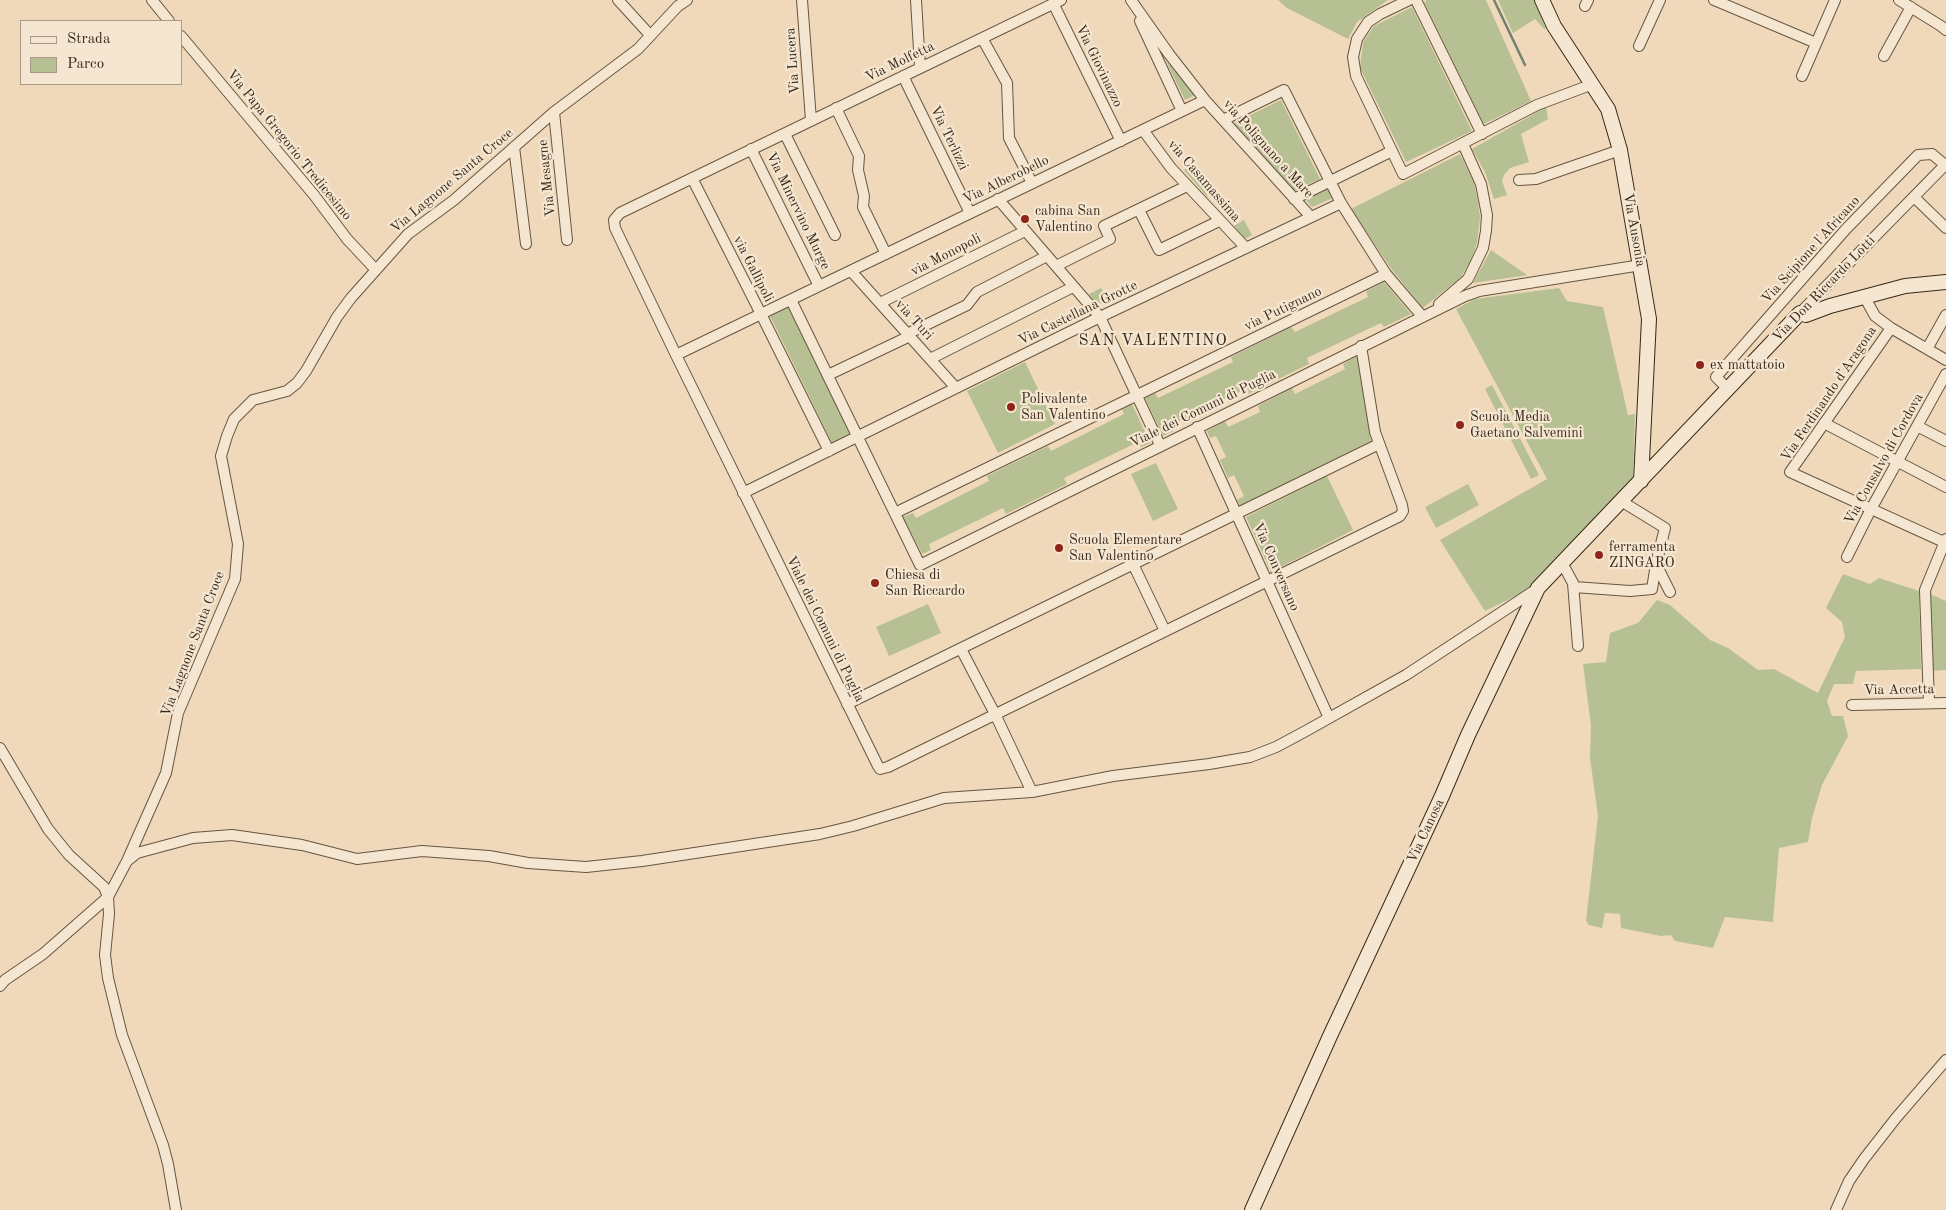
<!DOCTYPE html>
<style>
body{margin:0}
#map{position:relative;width:1946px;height:1210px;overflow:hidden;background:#f0d9ba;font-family:"Old Standard TT",serif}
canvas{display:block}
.legend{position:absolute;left:20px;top:20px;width:162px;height:65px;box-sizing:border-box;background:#f5e6d2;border:1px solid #a99a88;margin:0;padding:6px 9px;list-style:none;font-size:15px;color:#382918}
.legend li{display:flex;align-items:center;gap:10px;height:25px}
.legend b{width:25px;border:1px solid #a99a88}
</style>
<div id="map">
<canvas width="1946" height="1210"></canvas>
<ul class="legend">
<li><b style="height:6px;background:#f5e6d2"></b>Strada</li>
<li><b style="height:14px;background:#b6c093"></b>Parco</li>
</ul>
</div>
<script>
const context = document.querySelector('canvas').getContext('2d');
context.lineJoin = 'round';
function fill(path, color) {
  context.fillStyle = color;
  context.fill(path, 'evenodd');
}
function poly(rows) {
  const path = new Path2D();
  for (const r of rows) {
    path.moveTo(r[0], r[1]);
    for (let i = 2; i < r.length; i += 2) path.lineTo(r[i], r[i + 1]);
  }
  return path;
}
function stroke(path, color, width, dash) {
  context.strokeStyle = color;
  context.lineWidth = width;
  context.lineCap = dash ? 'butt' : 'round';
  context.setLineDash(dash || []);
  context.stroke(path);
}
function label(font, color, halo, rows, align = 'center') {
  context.font = font + ' "Old Standard TT",serif';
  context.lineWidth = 4.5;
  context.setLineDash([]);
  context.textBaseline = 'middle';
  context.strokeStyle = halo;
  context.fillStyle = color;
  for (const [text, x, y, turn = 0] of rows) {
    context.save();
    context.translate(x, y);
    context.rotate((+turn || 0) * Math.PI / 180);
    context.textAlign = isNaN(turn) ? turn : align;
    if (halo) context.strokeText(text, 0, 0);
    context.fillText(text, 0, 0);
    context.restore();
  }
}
fill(poly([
 [1278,0,1388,0,1357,22,1348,39,1287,8],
 [1427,0,1486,0,1531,101,1484,124,1424,2],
 [1498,0,1535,0,1546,29,1544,29,1535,19,1513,33],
 [1412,7,1472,131,1406,162,1360,68,1363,42,1374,26],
 [1166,61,1195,95,1185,100],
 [1281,100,1320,179,1294,191,1234,123],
 [1546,107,1548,119,1521,134,1529,162,1510,168,1504,175,1502,181,1507,195,1494,199,1485,172,1472,149],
 [1460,154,1474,183,1478,202,1480,218,1477,243,1472,258,1461,277,1423,308,1392,270,1351,209],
 [1192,166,1209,199,1184,170],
 [1328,188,1333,198,1312,207,1305,199],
 [1244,220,1252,235,1245,239,1234,226],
 [1491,250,1527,275,1528,275,1473,283],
 [1384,282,1411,314,1384,327,1381,323,1307,358,1309,364,1248,394,1245,389,1171,425,1173,431,1163,436,1145,398,1155,393,1158,398,1233,362,1231,357,1291,327,1295,332,1368,297,1366,291],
 [1101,288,1107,299,1103,301,1099,307,1089,294],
 [1559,288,1567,301,1603,307,1628,415,1635,414,1633,477,1530,589,1485,611,1440,540,1547,479,1456,309,1475,299],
 [789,306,851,433,832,443,770,316],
 [1357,356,1371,441,1240,506,1237,500,1244,496,1234,475,1228,478,1220,460,1226,457,1216,436,1210,438,1207,431,1225,421,1228,427,1260,412,1258,406,1292,388,1295,394,1345,369,1343,364],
 [1025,362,1055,424,998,453,967,391],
 [1492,385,1539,475,1531,479,1485,389],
 [1132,404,1150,443,1141,447,1138,442,1064,478,1067,484,1006,514,1003,508,929,544,931,550,922,554,903,517,913,513,916,518,989,481,987,476,1048,446,1051,451,1124,414,1122,409],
 [1156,463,1178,509,1153,521,1131,474],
 [1327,476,1353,530,1271,572,1246,517],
 [1468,484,1479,505,1436,528,1425,507],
 [1843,574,1870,584,1879,578,1919,591,1921,669,1856,671,1853,684,1834,684,1827,701,1832,716,1843,716,1848,736,1822,785,1812,818,1808,842,1779,848,1773,922,1725,917,1713,948,1675,941,1671,935,1661,936,1621,928,1620,914,1605,913,1602,928,1589,925,1586,921,1598,816,1590,758,1591,726,1583,664,1606,662,1610,633,1638,623,1657,600,1670,605,1710,640,1728,648,1758,670,1774,669,1818,693,1845,637,1842,622,1826,608],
 [1930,594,1946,601,1946,670,1931,671,1929,595],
 [928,604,941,633,889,656,876,627]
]), '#b6c093');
stroke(poly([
 [1494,0,1525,65]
]), '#738073', 2.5);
const minor = poly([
 [152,0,169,21],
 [618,0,650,35],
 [802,0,811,120],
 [916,0,920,67],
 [1061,0,620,213,614,220,615,228,676,355,878,766,880,769,888,767,1400,516,1403,511,1402,505,1375,432,1361,346],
 [1131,0,1169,54,1205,100,1311,217],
 [1409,0,1380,14,1368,22,1357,39,1353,57,1356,76,1403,174,1537,105,1593,84],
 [1416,0,1482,134],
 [1714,0,1816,43],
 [1899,0,1941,26,1946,30],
 [1053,3,1121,141],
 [1585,6,1588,0],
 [1140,21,1182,111],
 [181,36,314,195,347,239,376,270],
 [982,38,1007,83,1009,138,1032,183],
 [1639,46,1660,0],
 [1884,56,1911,7],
 [903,76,970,213],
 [1802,76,1835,0],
 [836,108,859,156,858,170,864,196,863,207,886,254],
 [554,112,567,240],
 [1223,120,1284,90,1341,203,1386,274,1422,316],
 [1143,130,1171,168,1246,248],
 [785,134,835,235],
 [514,147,526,244],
 [751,149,819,286],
 [692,178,761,314,1205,100],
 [1519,180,1536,179,1620,150],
 [1914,197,1946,228],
 [998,199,1100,317,1160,445],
 [1294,199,1392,151],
 [1139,210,1159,250,1219,221],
 [1056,266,1110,239,1104,226,1187,186],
 [851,271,956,388],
 [1864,296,1875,316,1891,328,1946,360],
 [791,300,920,565,1465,296,1479,291,1641,265],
 [880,303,1025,231],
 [1439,304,1468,279,1483,248,1486,231,1487,215,1481,184,1463,144],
 [1800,313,1946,164],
 [1891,328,1790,472,1946,543],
 [907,334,967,305,977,292,1047,256],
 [1927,349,1946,315],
 [676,355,761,314,829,451],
 [930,359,1073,287],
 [828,375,910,336],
 [1728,389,1716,377,1846,229,1918,155,1932,154,1945,165],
 [1824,423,1946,487],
 [1917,426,1946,441],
 [1197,427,1329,718],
 [743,493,1100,317,1341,203],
 [1621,501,1665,528,1656,564,1670,592],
 [895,513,1386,274],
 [1847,557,1871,509,1946,374],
 [1562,563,1573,583,1578,646],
 [1133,564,1165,631],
 [1574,587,1630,591,1652,589,1656,564],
 [961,649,995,714,1032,792],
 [1929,703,1925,590,1946,539],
 [847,704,1379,444],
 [1852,705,1946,703],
 [0,748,48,829,69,855,104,887,108,897,109,914,105,955,108,978,122,1035,163,1145,168,1164,176,1210],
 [127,861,137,853,193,838,232,835,302,845,357,859,422,851,489,856,528,863,586,867,642,861,820,834,853,826,944,798,1032,792,1113,776,1209,764,1250,757,1276,747,1304,732,1406,675,1537,589],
 [0,986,5,980,43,954,108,897,127,861,166,773,178,713,235,579,238,544,221,456,227,436,234,419,253,400,287,391,297,383,306,371,337,317,351,298,408,234,454,200,554,112,638,49,678,6,687,0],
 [1836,1210,1849,1181,1864,1159,1896,1118,1946,1060]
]);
const secondary = poly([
 [1542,0,1554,26,1608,109,1620,150,1649,319,1641,481],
 [1252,1210,1330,1036,1442,796,1468,735,1538,588,1800,313,1806,315,1830,306,1905,286,1946,282]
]);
stroke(minor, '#665540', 12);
stroke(secondary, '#382918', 16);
stroke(minor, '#f5e6d2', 10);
stroke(secondary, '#f5e6d2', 14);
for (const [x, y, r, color] of [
 [1025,219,5,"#8f2418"],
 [1700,365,5,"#8f2418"],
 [1011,407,5,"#8f2418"],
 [1460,425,5,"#8f2418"],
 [1059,548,5,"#8f2418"],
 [1599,555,5,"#8f2418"],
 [875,583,5,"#8f2418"]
]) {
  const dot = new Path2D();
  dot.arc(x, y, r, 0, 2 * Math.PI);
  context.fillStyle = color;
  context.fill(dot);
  stroke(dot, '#f5e6d2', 2);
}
label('14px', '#382918', '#f5e6d2', [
 ["Via Lucera",793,61,-94],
 ["Via Molfetta",900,62,-26],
 ["Via Giovinazzo",1099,66,64],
 ["Via Terlizzi",949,138,64],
 ["Via Papa Gregorio Tredicesimo",289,145,51],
 ["via Polignano a Mare",1268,149,48],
 ["Via Mesagne",547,178,-96],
 ["Via Alberobello",1006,180,-26],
 ["Via Lagnone Santa Croce",452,181,-40],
 ["via Casamassima",1204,181,49],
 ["Via Minervino Murge",798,211,64],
 ["Via Ausonia",1634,230,80],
 ["Via Scipione l'Africano",1811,250,-48],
 ["via Monopoli",946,255,-27],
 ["via Gallipoli",753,269,63],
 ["Via Don Riccardo Lotti",1824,289,-46],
 ["via Putignano",1283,309,-26],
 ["Via Castellana Grotte",1078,313,-26],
 ["via Turi",914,320,48],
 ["Via Ferdinando d'Aragona",1829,394,-56],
 ["Viale dei Comuni di Puglia",1203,409,-26],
 ["Via Consalvo di Cordova",1884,459,-61],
 ["Via Conversano",1276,567,66],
 ["Viale dei Comuni di Puglia",825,629,64],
 ["Via Lagnone Santa Croce",193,644,-69],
 ["Via Accetta",1899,690,-1],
 ["Via Canosa",1426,831,-65]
]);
label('14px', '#382918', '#f5e6d2', [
 ["cabina San",1035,211],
 ["Valentino",1035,227],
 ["ex mattatoio",1710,365],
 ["Polivalente",1021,399],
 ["San Valentino",1021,415],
 ["Scuola Media",1470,417],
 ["Gaetano Salvemini",1470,433],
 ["Scuola Elementare",1069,540],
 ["San Valentino",1069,556],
 ["ferramenta",1609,547],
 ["ZINGARO",1609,563],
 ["Chiesa di",885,575],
 ["San Riccardo",885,591]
], 'left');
context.letterSpacing = '1px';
label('16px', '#382918', '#f5e6d2', [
 ["SAN VALENTINO",1153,341]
]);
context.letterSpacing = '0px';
</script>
